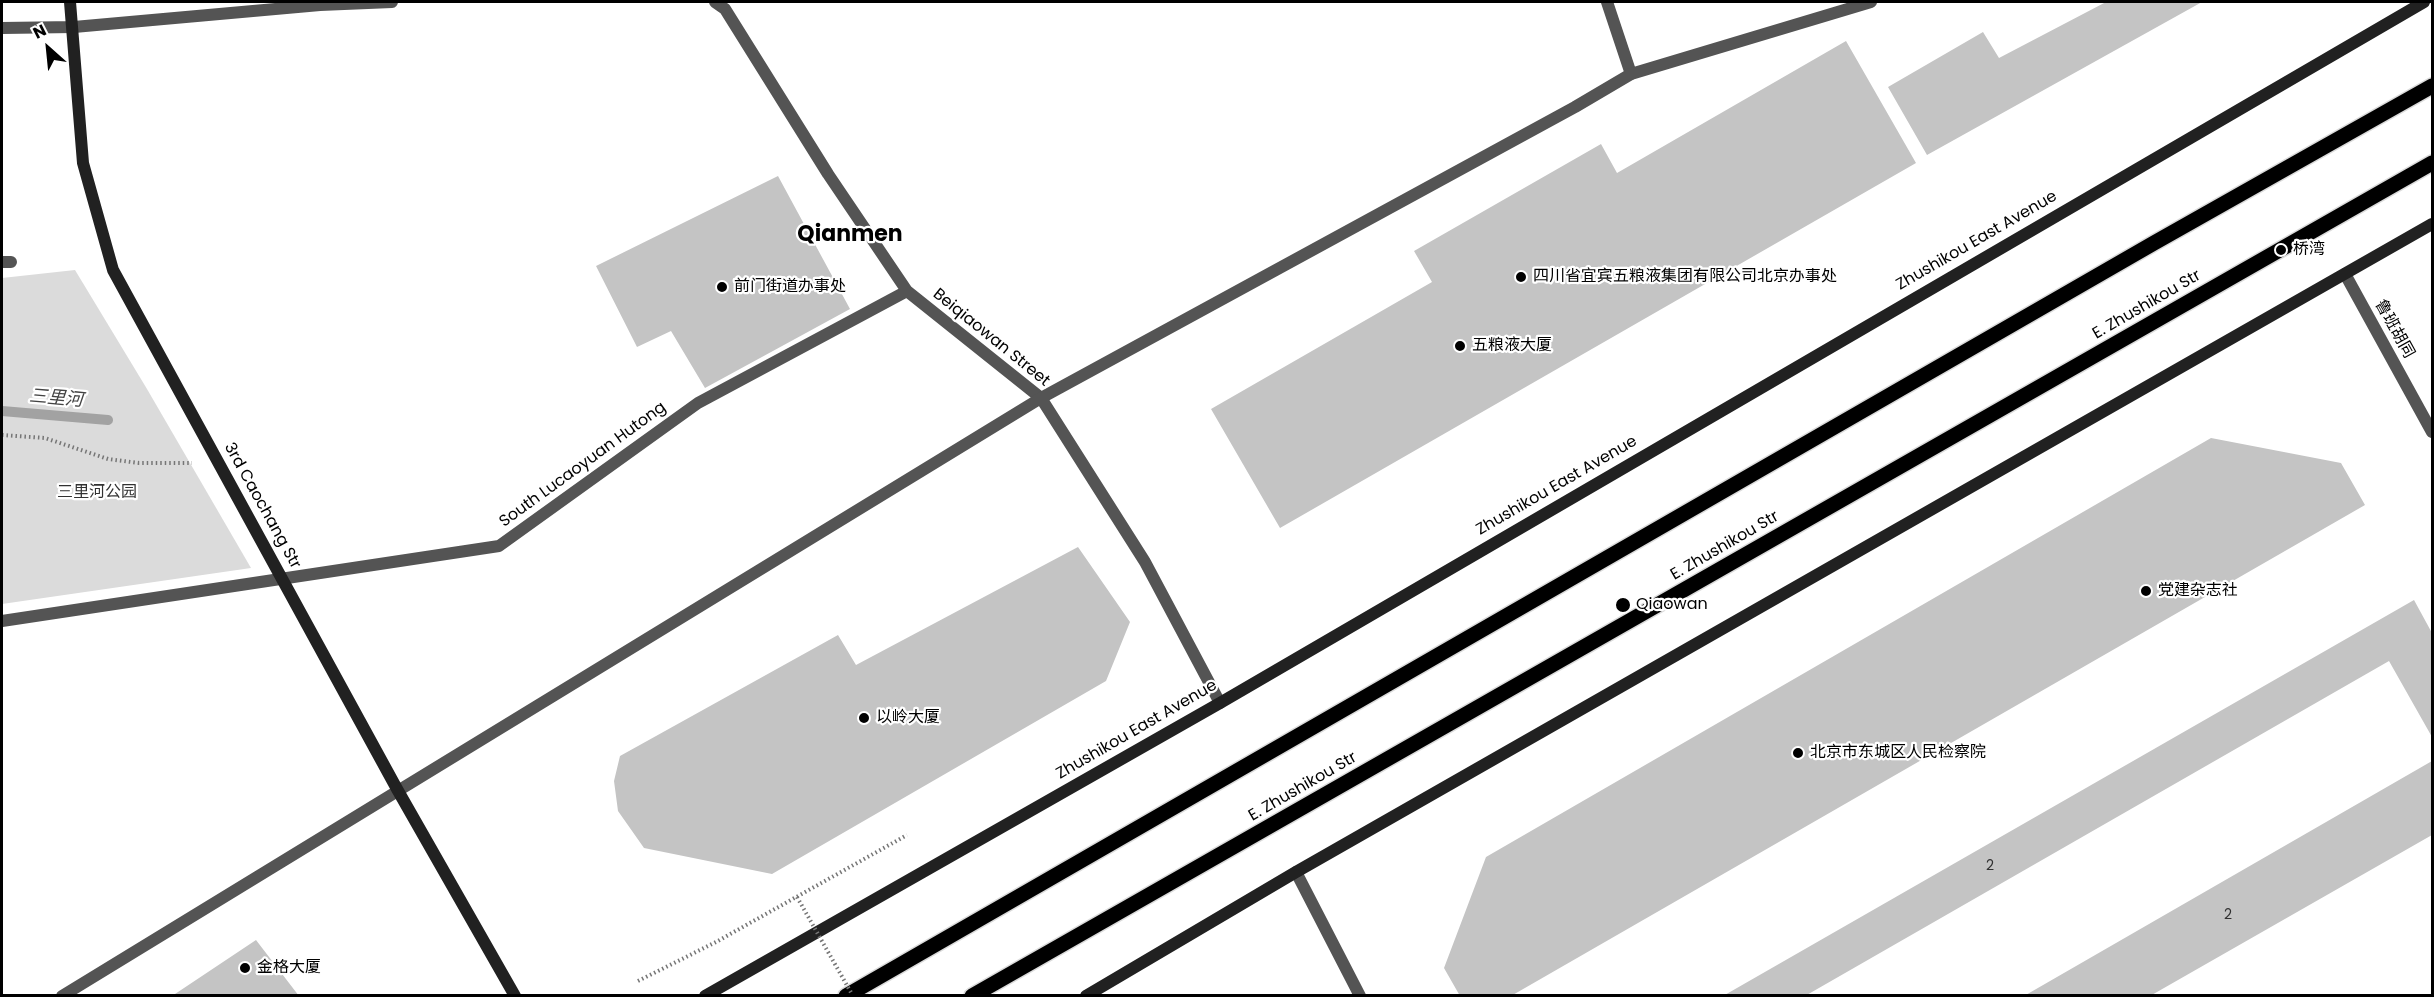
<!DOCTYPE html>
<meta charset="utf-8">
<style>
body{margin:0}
#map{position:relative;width:2434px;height:997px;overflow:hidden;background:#fff;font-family:Poppins,sans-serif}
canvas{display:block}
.frame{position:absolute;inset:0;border:3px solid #000;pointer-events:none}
.north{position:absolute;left:18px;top:18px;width:60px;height:60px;-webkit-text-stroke:4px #fff;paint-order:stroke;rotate:333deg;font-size:16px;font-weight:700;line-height:24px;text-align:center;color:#000}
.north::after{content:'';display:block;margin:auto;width:21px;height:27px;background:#000;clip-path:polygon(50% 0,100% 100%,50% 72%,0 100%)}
</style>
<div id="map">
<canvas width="2434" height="997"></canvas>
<div class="frame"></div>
<div class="north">N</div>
</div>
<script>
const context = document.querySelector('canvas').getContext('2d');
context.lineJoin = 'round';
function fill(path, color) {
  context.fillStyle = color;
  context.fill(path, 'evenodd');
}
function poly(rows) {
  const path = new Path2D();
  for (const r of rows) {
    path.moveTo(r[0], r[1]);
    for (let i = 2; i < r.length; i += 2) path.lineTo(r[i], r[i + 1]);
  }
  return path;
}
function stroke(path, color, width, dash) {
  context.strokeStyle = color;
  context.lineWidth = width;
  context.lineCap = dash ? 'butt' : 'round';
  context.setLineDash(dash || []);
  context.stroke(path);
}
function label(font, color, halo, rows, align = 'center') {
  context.font = font + ' Poppins,"Noto Sans SC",sans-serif';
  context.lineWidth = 4.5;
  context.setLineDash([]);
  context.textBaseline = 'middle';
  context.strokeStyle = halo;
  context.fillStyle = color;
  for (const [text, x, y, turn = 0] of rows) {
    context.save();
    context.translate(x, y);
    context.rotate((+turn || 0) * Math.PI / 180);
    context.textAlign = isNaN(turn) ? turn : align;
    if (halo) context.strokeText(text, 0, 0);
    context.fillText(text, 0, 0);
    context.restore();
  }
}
fill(poly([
 [75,270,147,389,251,568,2,604,2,278]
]), '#dbdbdb');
stroke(poly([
 [2,411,108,420]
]), '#a2a2a2', 10);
fill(poly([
 [2106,2,2202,2,1927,155,1888,87,1983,32,1999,58],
 [1846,41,1916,163,1280,528,1211,409,1432,282,1414,251,1601,144,1617,173],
 [778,176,850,309,705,388,671,331,637,347,596,266],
 [2211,438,2341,463,2365,505,1511,996,1460,996,1444,968,1486,857],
 [1078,547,1130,622,1106,681,772,874,644,848,618,811,614,781,620,756,838,635,856,665],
 [2414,600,2432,633,2432,737,2389,661,1805,996,1723,996],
 [2432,761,2432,835,2150,996,2024,996],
 [256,940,299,996,172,996]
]), '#c4c4c4');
const primary = poly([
 [846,996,2154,243,2432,86],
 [972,996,2432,163]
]);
stroke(primary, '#dbdbdb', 18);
stroke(poly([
 [2,435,45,438,108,459,139,463,192,463],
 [638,981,716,942,907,835]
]), '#767676', 4, [1.5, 3]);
stroke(poly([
 [715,2,725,9,828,174,907,291,1041,398],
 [1607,2,1631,74],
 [2,28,74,27,320,5,392,2],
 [2,262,11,262],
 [2,621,499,546,698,403,907,291]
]), '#545454', 12);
stroke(poly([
 [2345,274,2432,432],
 [1041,398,1145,562,1220,703],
 [1296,872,1360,996],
 [62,996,1041,398,1575,107,1631,74,1871,2]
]), '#545454', 12);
stroke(poly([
 [70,2,83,163,113,270,397,789,515,996],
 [705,996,1220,703,2424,2],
 [1086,996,1296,872,2432,224]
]), '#212121', 12);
stroke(primary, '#000', 15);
stroke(poly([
 [797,897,853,996]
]), '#767676', 4, [1.5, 3]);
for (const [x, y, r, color] of [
 [2281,250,6,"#000"],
 [1521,277,6,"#000"],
 [722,287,6,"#000"],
 [1460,346,6,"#000"],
 [2146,591,6,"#000"],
 [1623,605,8,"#000"],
 [864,718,6,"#000"],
 [1798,753,6,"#000"],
 [245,968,6,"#000"]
]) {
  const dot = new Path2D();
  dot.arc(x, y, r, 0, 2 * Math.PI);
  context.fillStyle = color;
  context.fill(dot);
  stroke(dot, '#fff', 2);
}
label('14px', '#313131', null, [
 ["2",1990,866],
 ["2",2228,915]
]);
label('16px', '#000', '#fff', [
 ["Zhushikou East Avenue",1977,241,-30],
 ["E. Zhushikou Str",2147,305,-30],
 ["鲁班胡同",2394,329,61],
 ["Beiqiaowan Street",991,338,39],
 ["South Lucaoyuan Hutong",583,465,-36],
 ["Zhushikou East Avenue",1557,486,-30],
 ["3rd Caochang Str",262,506,61],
 ["E. Zhushikou Str",1725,546,-30],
 ["Zhushikou East Avenue",1137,730,-30],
 ["E. Zhushikou Str",1303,787,-30]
]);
label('16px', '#000', '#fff', [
 ["桥湾",2293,250],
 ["四川省宜宾五粮液集团有限公司北京办事处",1533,277],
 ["前门街道办事处",734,287],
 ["五粮液大厦",1472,346],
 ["党建杂志社",2158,591],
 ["Qiaowan",1636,605],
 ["以岭大厦",876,718],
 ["北京市东城区人民检察院",1810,753],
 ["金格大厦",257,968]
], 'left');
label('16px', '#323232', '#fff', [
 ["三里河公园",97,493]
]);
label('italic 18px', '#434343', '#fff', [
 ["三里河",56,399,5]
]);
label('bold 22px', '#000', '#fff', [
 ["Qianmen",850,235]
]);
</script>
